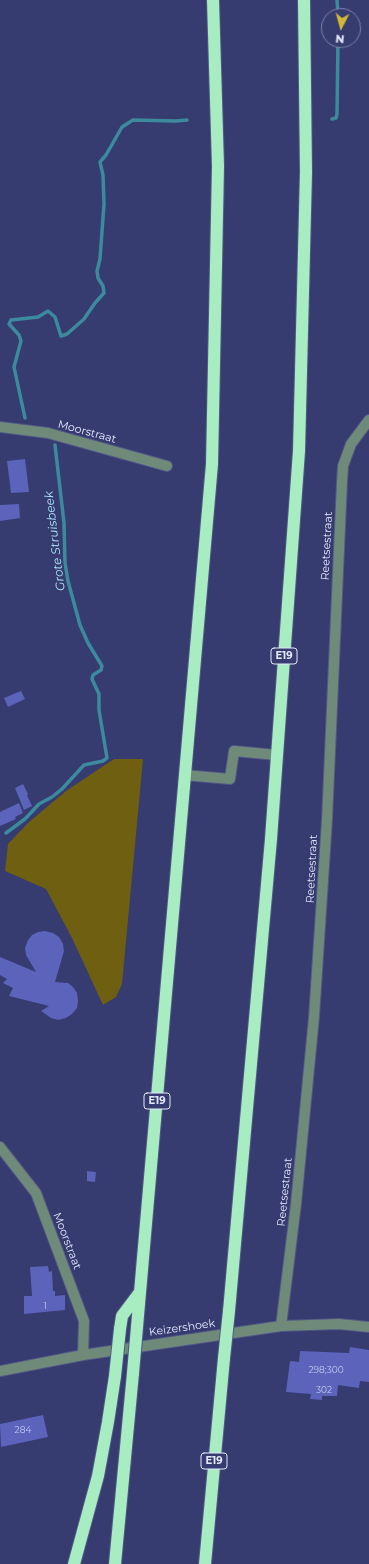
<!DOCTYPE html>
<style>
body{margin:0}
#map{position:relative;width:369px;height:1564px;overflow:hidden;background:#363b70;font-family:Montserrat,sans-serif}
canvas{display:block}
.north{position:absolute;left:321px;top:8px;width:40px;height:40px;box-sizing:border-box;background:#363b70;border:1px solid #7c81a8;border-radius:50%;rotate:186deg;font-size:11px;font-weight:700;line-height:16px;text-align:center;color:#e5e9fd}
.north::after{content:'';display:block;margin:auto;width:14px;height:18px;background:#d2b736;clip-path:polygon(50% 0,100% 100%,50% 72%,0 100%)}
</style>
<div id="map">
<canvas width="369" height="1564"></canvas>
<div class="north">N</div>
</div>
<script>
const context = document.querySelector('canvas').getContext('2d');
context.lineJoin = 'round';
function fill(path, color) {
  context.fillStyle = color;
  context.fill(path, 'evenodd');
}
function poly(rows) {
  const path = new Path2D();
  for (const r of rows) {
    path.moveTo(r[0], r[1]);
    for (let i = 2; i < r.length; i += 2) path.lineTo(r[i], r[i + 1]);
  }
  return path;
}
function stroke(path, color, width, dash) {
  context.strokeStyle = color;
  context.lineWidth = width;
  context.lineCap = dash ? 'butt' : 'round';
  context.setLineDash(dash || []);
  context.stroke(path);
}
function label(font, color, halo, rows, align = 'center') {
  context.font = font + ' Montserrat,sans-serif';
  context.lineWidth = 4;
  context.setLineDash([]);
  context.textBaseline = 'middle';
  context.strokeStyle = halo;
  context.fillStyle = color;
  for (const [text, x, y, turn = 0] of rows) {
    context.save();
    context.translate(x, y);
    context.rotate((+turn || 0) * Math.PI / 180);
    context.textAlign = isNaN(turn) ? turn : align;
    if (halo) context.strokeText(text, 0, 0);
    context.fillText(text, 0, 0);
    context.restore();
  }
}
fill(poly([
 [114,759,143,759,122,984,116,997,103,1005,72,938,46,889,5,871,8,844,29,822,66,791]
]), '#6e5f11');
stroke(poly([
 [337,0,338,16],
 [332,119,336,118,337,114,338,40],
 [25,418,14,367,21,341,19,335,9,324,11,320,38,317,48,311,55,317,61,336,67,334,84,319,95,303,104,293,103,286,98,278,97,271,100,259,104,204,103,175,100,162,106,155,122,127,133,120,176,121,187,120],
 [6,833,25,819,39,804,52,797,62,789,84,765,103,761,107,758,99,710,99,694,92,679,93,675,101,670,102,666,88,643,80,625,68,581,65,563,64,523,55,445]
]), '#3c8a9e', 3.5);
fill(poly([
 [25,459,29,492,11,493,7,461],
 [19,504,20,518,0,521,0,505],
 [21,691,25,699,8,707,4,698],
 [23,784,28,794,27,795,32,806,24,810,15,788],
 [19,803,23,813,15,817,16,819,0,826,0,812],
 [45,931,53,933,59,937,63,944,64,951,55,982,68,983,73,987,77,993,78,1001,77,1008,72,1014,66,1018,58,1020,51,1018,41,1011,49,1006,9,996,13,988,3,983,7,979,0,975,0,957,36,972,26,955,25,948,28,940,32,935,38,932],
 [87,1171,96,1172,95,1182,87,1181],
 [48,1266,49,1272,52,1271,53,1291,55,1291,55,1296,65,1295,65,1310,24,1314,24,1296,32,1296,30,1267],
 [350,1347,369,1350,369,1382,360,1381,359,1388,338,1385,337,1396,322,1396,322,1400,310,1399,311,1394,286,1392,290,1361,299,1362,300,1351,349,1353],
 [43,1415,48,1437,1,1447,0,1424]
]), '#5b63bb');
const minor = poly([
 [0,427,48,433,167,466],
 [184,775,230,779,234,751,277,755],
 [0,1147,36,1193,84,1321,83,1355],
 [281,1326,296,1204,314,1017,327,820,342,482,343,466,351,444,369,420],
 [0,1371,83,1355,281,1326,339,1324,369,1327]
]);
const highway = poly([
 [229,1311,271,839,299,451,306,172,304,0],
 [137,1327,212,464,218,166,213,0],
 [120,1329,122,1316,140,1292],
 [74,1564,98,1476,108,1422,115,1376],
 [115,1564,133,1373],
 [205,1564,224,1358]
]);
stroke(minor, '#525787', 12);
stroke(highway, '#525787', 14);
stroke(minor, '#6f8a78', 10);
stroke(highway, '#a8ecc2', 12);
const highwayBridge = poly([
 [224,1358,229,1311],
 [133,1373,137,1327],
 [115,1376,120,1329]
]);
stroke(highwayBridge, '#525787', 14, []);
stroke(highwayBridge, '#a8ecc2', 12);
label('9px', '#c2c8ec', null, [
 ["1",45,1306],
 ["298;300",326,1370],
 ["302",324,1390],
 ["284",23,1430]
]);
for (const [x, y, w] of [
 [284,656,26],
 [157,1101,26],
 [214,1461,26]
]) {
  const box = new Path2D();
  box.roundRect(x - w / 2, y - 8, w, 16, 3);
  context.fillStyle = '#363b70';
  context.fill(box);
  stroke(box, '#e5e9fd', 1);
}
label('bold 10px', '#e5e9fd', null, [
 ["E19",284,656],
 ["E19",157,1101],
 ["E19",214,1461]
]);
label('11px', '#e5e9fd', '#363b70', [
 ["Moorstraat",87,432,15],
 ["Reetsestraat",327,546,-87],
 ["Reetsestraat",312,869,-87],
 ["Reetsestraat",285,1192,-84],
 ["Moorstraat",67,1241,69],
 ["Keizershoek",182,1328,-8]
]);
label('italic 12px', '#a7e5f6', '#363b70', [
 ["Grote Struisbeek",55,541,-97]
]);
</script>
